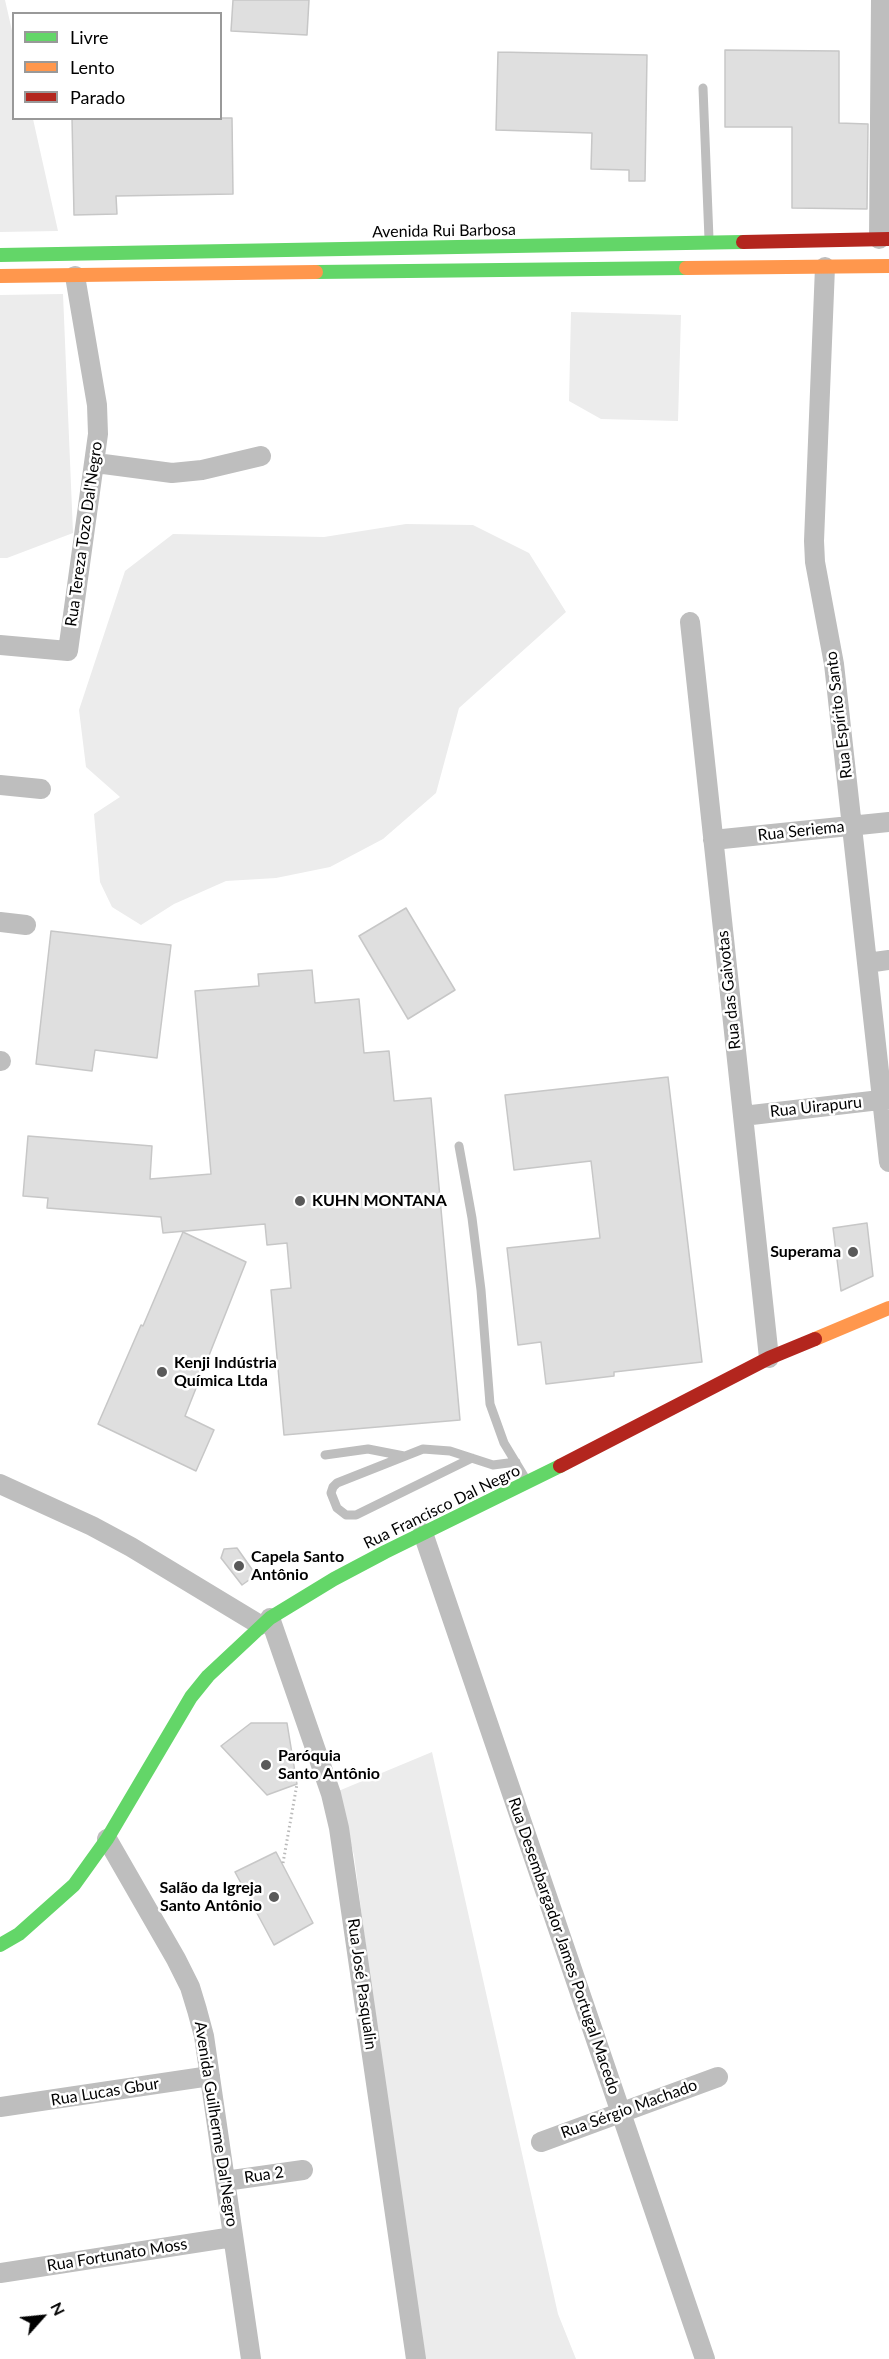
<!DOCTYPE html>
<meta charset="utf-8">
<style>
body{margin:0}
#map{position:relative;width:889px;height:2359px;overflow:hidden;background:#fff;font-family:Lato,sans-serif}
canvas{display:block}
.legend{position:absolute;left:12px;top:12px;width:210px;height:108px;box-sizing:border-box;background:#fff;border:2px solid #999;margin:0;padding:8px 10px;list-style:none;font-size:18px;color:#000}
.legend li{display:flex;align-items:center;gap:12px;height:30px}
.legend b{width:30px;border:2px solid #999}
.north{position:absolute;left:12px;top:2287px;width:60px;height:60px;-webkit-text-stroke:4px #fff;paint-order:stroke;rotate:63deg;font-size:16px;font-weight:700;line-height:24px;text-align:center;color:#000}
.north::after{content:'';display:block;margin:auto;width:21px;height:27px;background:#000;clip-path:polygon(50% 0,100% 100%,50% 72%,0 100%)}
</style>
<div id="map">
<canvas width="889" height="2359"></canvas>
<ul class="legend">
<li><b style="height:8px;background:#63d668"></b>Livre</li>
<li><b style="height:8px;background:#ff974d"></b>Lento</li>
<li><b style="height:8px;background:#b3261e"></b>Parado</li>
</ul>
<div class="north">N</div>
</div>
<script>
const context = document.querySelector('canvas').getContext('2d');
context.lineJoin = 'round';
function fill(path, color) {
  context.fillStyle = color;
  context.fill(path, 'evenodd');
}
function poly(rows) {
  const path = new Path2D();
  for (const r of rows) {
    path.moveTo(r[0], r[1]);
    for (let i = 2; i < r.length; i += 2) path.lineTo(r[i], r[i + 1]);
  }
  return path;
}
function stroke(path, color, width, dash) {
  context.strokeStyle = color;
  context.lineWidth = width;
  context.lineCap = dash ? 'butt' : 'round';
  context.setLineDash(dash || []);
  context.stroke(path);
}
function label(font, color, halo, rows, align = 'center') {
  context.font = font + ' Lato,sans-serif';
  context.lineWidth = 5;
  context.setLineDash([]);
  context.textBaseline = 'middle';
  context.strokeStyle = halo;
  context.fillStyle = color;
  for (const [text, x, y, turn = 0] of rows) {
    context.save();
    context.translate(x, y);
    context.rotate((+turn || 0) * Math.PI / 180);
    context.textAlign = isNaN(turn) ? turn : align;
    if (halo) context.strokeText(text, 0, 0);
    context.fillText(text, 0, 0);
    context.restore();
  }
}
fill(poly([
 [0,0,5,0,13,35,14,118,33,119,58,231,0,232],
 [63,294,73,533,7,558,0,558,0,295],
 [571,312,681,315,678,421,601,419,569,401],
 [406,524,473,525,529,553,566,612,459,708,436,793,383,839,330,867,276,878,226,881,174,904,141,925,112,907,100,882,94,814,120,797,86,767,79,710,125,571,173,534,324,537],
 [432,1752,558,2314,576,2359,425,2359,392,2148,354,1855,336,1792]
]), '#ececec');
const building = poly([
 [233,0,309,0,307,35,231,31,233,0],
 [725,50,839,51,839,123,868,124,867,209,792,208,792,127,725,127,725,50],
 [498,52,647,55,645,181,629,181,629,170,591,169,592,133,496,130,498,52],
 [72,118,232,118,233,194,116,196,117,214,74,215,72,118],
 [406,908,455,990,408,1019,359,936,406,908],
 [51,931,171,945,157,1058,95,1050,92,1071,36,1064,51,931],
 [312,970,315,1003,359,999,364,1053,389,1051,394,1101,431,1098,460,1420,284,1435,271,1290,291,1288,287,1243,267,1245,265,1224,163,1233,161,1217,47,1208,48,1198,23,1196,28,1136,152,1146,150,1179,211,1174,195,991,259,986,258,974,312,970],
 [668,1077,702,1362,614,1372,614,1376,546,1384,541,1342,518,1345,507,1248,600,1238,591,1161,514,1170,505,1095,668,1077],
 [867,1223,873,1276,841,1291,833,1228,867,1223],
 [183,1232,246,1262,185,1416,214,1430,196,1471,98,1424,141,1325,143,1326,183,1232],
 [237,1548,256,1575,242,1585,221,1558,224,1549,237,1548],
 [251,1723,287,1723,297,1784,267,1795,221,1746,251,1723],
 [276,1852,313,1923,274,1945,235,1872,276,1852]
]);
fill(building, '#dfdfdf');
stroke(building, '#c7c7c7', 1.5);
stroke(poly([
 [283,1863,297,1784]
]), '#b9b9b9', 3, [1.5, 3]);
stroke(poly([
 [703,88,709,239],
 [459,1146,472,1218,481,1290,490,1404,504,1443,527,1481],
 [325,1455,368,1449,404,1456],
 [472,1458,356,1515,346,1515,337,1508,331,1493,333,1487,337,1483,423,1449,450,1451,493,1465,516,1462]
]), '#bebebe', 9);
stroke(poly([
 [879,239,881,0],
 [825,267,814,541,815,562,834,664,889,1162],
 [96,463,172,473,202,470,261,456],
 [690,622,769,1358],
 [0,645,68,651,98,434,97,405,75,276],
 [0,785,41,789],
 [713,840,889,822],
 [0,922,26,925],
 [867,963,889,960],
 [0,1061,1,1061],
 [743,1116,889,1099],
 [0,1484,92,1526,131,1547,260,1625],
 [423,1533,705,2359],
 [270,1618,331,1794,339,1828,416,2359],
 [107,1839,176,1959,190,1987,197,2010,204,2036,251,2359],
 [0,2107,210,2076],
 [541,2142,718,2077],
 [225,2181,303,2170],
 [0,2273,233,2237]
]), '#bebebe', 20);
stroke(poly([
 [0,255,743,242],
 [316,272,686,268],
 [0,1945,19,1934,74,1885,107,1839,191,1697,208,1676,270,1618,334,1579,385,1552,560,1466]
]), '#63d668', 14);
stroke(poly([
 [686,268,889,266],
 [0,276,316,272],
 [815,1339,889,1308]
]), '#ff974d', 14);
stroke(poly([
 [743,242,889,239],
 [560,1466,769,1358,815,1339]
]), '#b3261e', 14);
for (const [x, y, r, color] of [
 [300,1201,6,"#595959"],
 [853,1252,6,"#595959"],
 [162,1372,6,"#595959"],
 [239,1566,6,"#595959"],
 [266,1765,6,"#595959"],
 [274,1897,6,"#595959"]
]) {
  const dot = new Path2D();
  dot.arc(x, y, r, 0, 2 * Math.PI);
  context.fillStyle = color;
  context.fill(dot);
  stroke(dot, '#fff', 2);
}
label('16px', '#000', '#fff', [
 ["Avenida Rui Barbosa",444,231,-1],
 ["Rua Tereza Tozo Dal'Negro",84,534,-82],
 ["Rua Espírito Santo",839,715,-97],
 ["Rua Seriema",801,831,-6],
 ["Rua das Gaivotas",729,990,-96],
 ["Rua Uirapuru",816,1107,-6],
 ["Rua Francisco Dal Negro",442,1507,-26],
 ["Rua Desembargador James Portugal Macedo",564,1946,71],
 ["Rua José Pasqualin",362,1984,82],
 ["Rua Lucas Gbur",105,2092,-9],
 ["Rua Sérgio Machado",629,2109,-20],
 ["Avenida Guilherme Dal'Negro",216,2124,81],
 ["Rua 2",264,2175,-8],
 ["Rua Fortunato Moss",117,2255,-9]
]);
label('bold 16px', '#000', '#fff', [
 ["KUHN MONTANA",312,1201],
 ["Superama",841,1252,"right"],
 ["Kenji Indústria",174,1363],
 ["Química Ltda",174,1381],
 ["Capela Santo",251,1557],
 ["Antônio",251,1575],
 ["Paróquia",278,1756],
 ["Santo Antônio",278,1774],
 ["Salão da Igreja",262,1888,"right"],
 ["Santo Antônio",262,1906,"right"]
], 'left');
</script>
